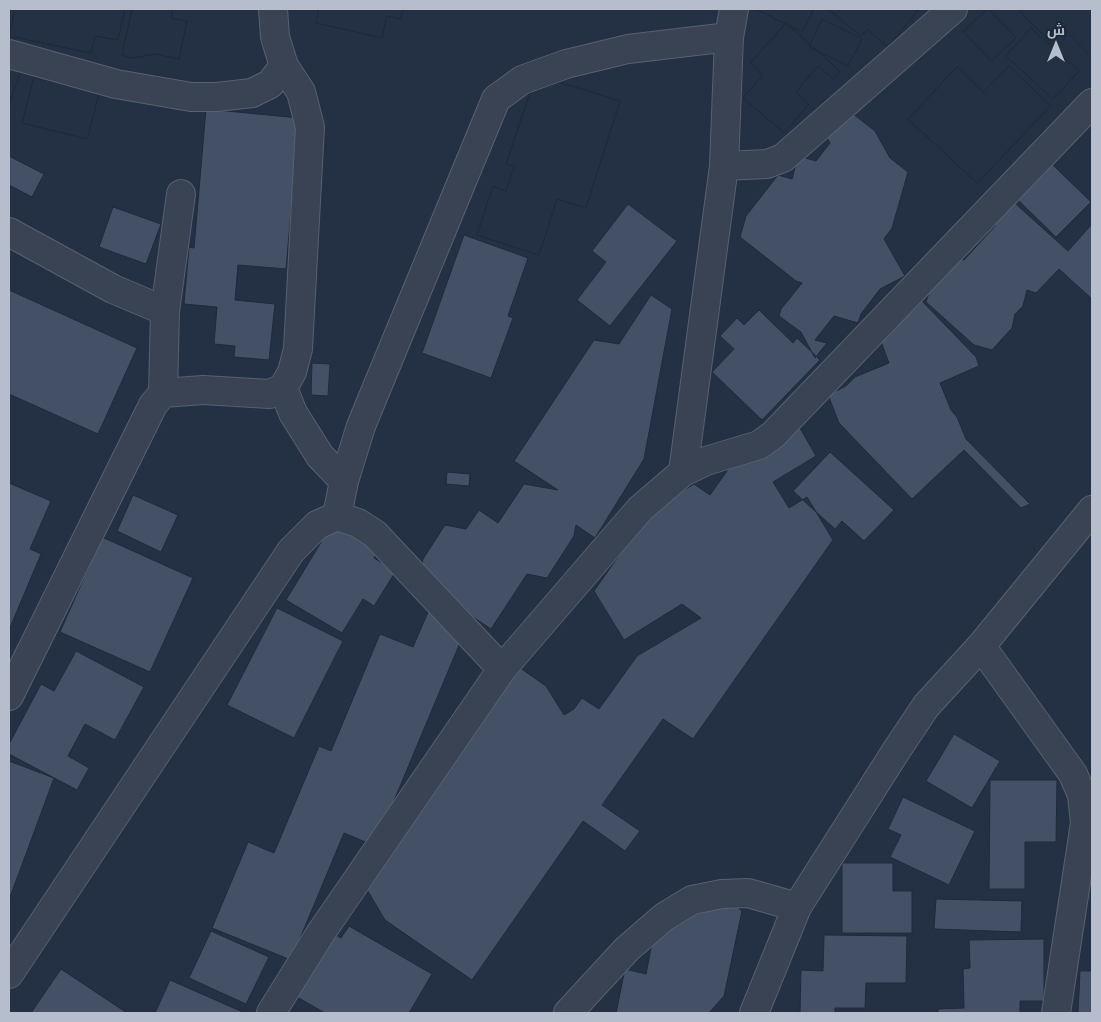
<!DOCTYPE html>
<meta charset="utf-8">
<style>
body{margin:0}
#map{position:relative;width:1101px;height:1022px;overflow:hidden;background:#243144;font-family:"PT Sans Narrow",Cairo,sans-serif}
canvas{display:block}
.frame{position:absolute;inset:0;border:10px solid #b6becd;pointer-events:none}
.north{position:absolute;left:1031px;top:20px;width:50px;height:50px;-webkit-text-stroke:4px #1d2838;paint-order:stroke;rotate:0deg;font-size:14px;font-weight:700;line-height:20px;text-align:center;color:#b6becd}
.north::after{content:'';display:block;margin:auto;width:18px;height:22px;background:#b6becd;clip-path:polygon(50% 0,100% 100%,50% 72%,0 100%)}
</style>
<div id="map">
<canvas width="1101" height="1022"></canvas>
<div class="frame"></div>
<div class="north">ش</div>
</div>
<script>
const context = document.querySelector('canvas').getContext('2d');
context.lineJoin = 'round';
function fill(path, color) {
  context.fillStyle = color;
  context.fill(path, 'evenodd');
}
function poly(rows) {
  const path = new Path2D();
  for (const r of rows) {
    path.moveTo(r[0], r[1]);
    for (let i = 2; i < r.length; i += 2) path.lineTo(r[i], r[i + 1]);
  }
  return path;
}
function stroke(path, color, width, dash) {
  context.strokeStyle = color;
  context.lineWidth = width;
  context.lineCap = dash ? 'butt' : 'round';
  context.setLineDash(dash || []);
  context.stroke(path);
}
const building = poly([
 [15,9,125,9,118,40,95,36,91,53,9,36,15,9],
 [15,9,125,9,118,40,95,36,91,53,9,36,15,9],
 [132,9,173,9,171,18,187,21,179,59,156,54,132,58,122,55,132,9],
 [132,9,173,9,171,18,187,21,179,59,156,54,132,58,122,55,132,9],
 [319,9,403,9,400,19,387,16,382,38,316,23,319,9],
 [319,9,403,9,400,19,387,16,382,38,316,23,319,9],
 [756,9,814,9,802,32,756,9],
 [756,9,814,9,802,32,756,9],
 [828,9,919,9,888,47,867,29,861,36,828,9],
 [828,9,919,9,888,47,867,29,861,36,828,9],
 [988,9,1016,38,991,61,963,31,988,9],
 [988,9,1016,38,991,61,963,31,988,9],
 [1017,9,1090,9,1092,11,1092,57,1069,34,1056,47,1017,9],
 [1017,9,1090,9,1092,11,1092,57,1069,34,1056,47,1017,9],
 [822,19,862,39,848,66,809,47,822,19],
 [822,19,862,39,848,66,809,47,822,19],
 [786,23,840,71,833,79,818,66,796,92,809,104,784,133,743,98,763,75,750,63,786,23],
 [786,23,840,71,833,79,818,66,796,92,809,104,784,133,743,98,763,75,750,63,786,23],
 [1031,28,1079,71,1053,99,1006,56,1031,28],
 [1031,28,1079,71,1053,99,1006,56,1031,28],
 [9,42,29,49,9,104,9,42],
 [9,42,29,49,9,104,9,42],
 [1009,66,1051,106,977,183,908,119,957,67,983,92,1009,66],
 [1009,66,1051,106,977,183,908,119,957,67,983,92,1009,66],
 [536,75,620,101,586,208,557,199,539,255,477,235,493,186,506,191,514,167,506,164,536,75],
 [536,75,620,101,586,208,557,199,539,255,477,235,493,186,506,191,514,167,506,164,536,75],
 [34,77,67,85,68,81,100,90,87,139,22,123,34,77],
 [34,77,67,85,68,81,100,90,87,139,22,123,34,77],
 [839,103,875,131,890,158,908,172,892,228,884,239,905,276,880,289,861,314,858,323,834,316,815,340,827,343,815,358,801,332,779,316,781,309,802,283,796,281,740,237,746,216,778,175,792,179,798,156,816,161,830,143,820,126,839,103],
 [206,109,299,118,286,269,238,265,235,300,275,304,269,360,234,357,235,346,214,344,217,307,184,304,189,247,194,248,206,109],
 [9,156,44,174,32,197,9,185,9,156],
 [1052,164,1091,202,1056,237,1017,199,1052,164],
 [1008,197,1068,251,1092,224,1092,299,1059,269,1036,293,1027,290,1023,306,1015,314,1012,328,992,350,974,345,926,302,933,279,952,257,964,260,995,226,1001,204,1008,197],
 [628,204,677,241,610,326,577,300,606,262,592,251,628,204],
 [113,207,161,224,146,264,99,247,113,207],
 [464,235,528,258,508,316,513,318,491,378,422,353,464,235],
 [9,290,137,348,98,434,9,394,9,290],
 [651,295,672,309,644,459,595,538,576,525,574,536,547,578,527,574,491,629,419,581,423,559,445,525,466,529,479,510,498,523,524,484,558,490,514,461,594,340,619,344,651,295],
 [921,300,976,357,979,366,940,383,951,410,957,417,966,439,1030,504,1021,508,964,450,912,499,839,423,828,395,846,386,855,377,889,363,880,339,921,300],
 [759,310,793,343,797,338,820,360,762,420,712,372,734,349,720,336,737,318,744,325,759,310],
 [312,363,330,364,328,396,311,395,312,363],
 [796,421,816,456,773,482,789,508,807,497,833,540,693,739,663,719,602,805,640,831,625,851,583,821,472,980,385,920,363,883,516,665,546,686,564,715,574,709,582,698,599,709,637,656,701,618,682,604,624,640,594,591,651,510,694,484,710,495,736,458,796,421],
 [830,452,894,510,864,541,842,521,835,529,793,491,830,452],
 [447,472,470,474,469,486,446,484,447,472],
 [9,483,51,501,30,549,41,554,9,630,9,483],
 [133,495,178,515,161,552,117,531,133,495],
 [337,516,383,543,374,558,396,571,374,606,363,599,342,633,286,600,337,516],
 [102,537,193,578,150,672,60,632,102,537],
 [432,603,470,619,375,846,344,833,291,960,212,928,248,842,274,853,319,746,331,751,380,634,413,647,432,603],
 [277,608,343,641,294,738,227,705,277,608],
 [76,651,144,687,115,740,85,724,68,756,89,768,77,790,9,754,9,744,41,684,54,691,76,651],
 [954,734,1000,761,972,808,926,781,954,734],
 [9,761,54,778,9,900,9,761],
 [990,780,1057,780,1056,842,1025,842,1025,889,989,889,990,780],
 [903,797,975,831,949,885,890,857,901,835,888,829,903,797],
 [842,863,893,863,893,891,912,891,912,933,842,933,842,863],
 [720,893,742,911,724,996,709,1013,616,1013,625,969,646,974,652,943,689,901,720,893],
 [936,899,1022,901,1021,932,934,929,936,899],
 [349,926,432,974,409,1013,325,1013,297,997,334,934,341,938,349,926],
 [211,931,269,957,246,1004,189,978,211,931],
 [824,935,907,936,906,983,866,983,865,1008,835,1008,835,1013,800,1013,801,970,823,971,824,935],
 [1044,939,1044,1001,1020,1001,1020,1013,938,1013,938,1009,964,1008,963,969,970,968,969,940,1044,939],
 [61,969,127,1013,31,1013,61,969],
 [1080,971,1092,971,1092,1013,1078,1013,1080,971],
 [170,980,245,1013,155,1013,170,980]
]);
fill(building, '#435066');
stroke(building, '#202a3a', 1);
const minor = poly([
 [9,54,116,84,191,97,217,97,252,93,270,84,284,66],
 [724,166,767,164,783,158,953,9],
 [9,232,113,289,165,311],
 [283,388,293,413,320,456,344,481],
 [163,393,165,311,181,194],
 [683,472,724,166,729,37,734,9],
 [337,516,344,481,361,426,496,99,522,80,566,64,628,49,729,37],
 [981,646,1073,774,1082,795,1085,823,1056,1013],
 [9,696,153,405,163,393,203,390,270,394,283,388,292,372,298,349,310,127,301,92,284,66,275,37,273,9],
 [9,974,291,551,317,525,337,516,358,523,375,534,502,669],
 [271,1013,320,934,502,669,640,509,683,472,706,461,759,445,773,435,1092,103],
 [568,1013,627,949,664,917,692,900,722,894,748,893,797,907],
 [754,1013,797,907,896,751,926,706,981,646,1092,510]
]);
stroke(minor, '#576170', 30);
stroke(minor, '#394353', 28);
</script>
